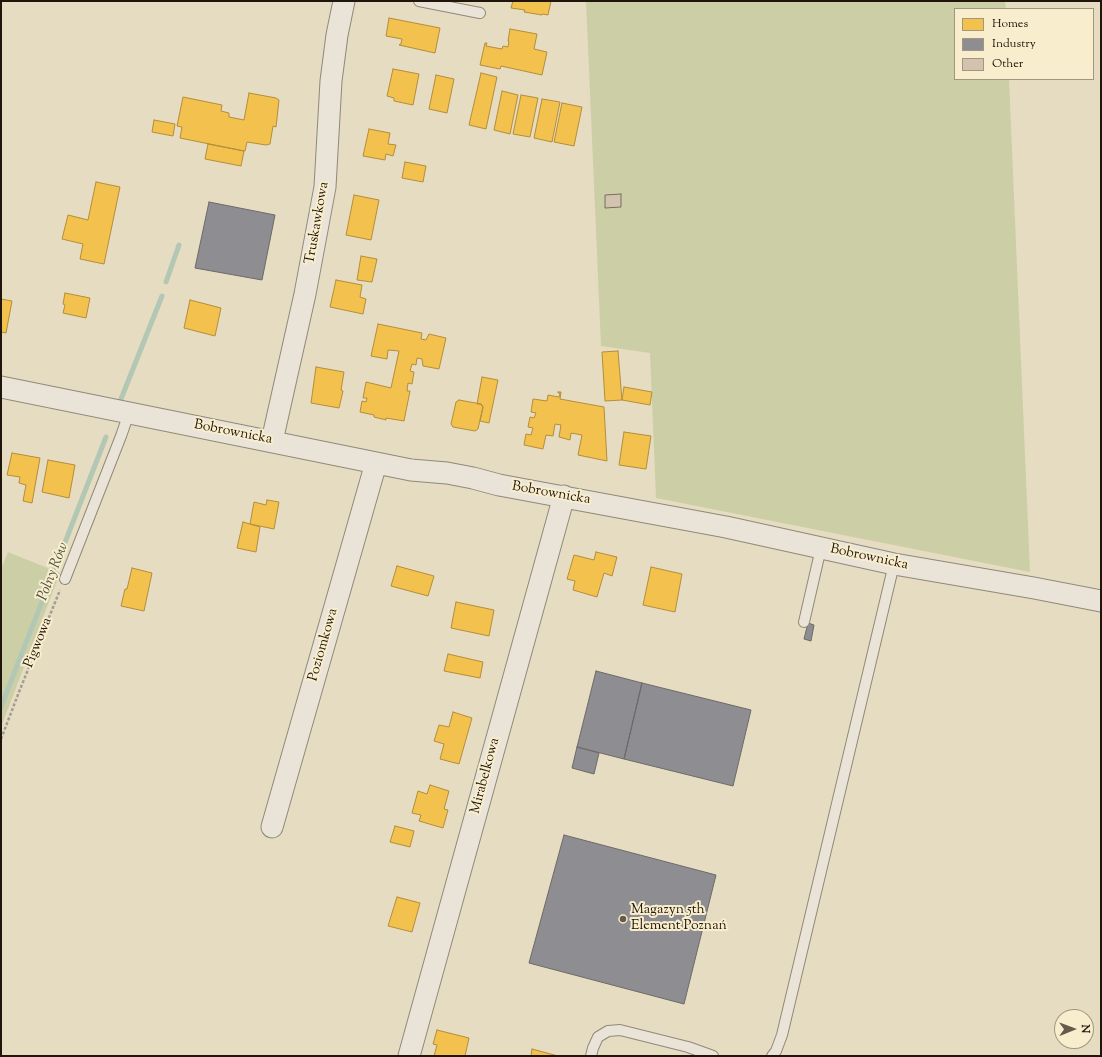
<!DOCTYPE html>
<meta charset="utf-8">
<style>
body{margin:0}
#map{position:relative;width:1102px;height:1057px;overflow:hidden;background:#e6dcc1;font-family:"Sorts Mill Goudy",serif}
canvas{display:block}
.frame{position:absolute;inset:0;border:2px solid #1f150a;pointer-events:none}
.legend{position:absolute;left:954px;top:8px;width:140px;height:72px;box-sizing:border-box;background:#f8edcd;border:1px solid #a1977f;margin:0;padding:5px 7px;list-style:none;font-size:12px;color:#1f150a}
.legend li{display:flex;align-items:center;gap:8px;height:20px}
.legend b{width:20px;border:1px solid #a1977f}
.north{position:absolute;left:1054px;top:1009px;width:40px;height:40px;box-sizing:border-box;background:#f8edcd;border:1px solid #a1977f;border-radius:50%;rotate:89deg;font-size:11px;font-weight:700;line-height:16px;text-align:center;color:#1f150a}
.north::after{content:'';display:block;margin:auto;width:14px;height:18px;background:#655b4a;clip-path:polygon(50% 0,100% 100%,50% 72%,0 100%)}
</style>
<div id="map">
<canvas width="1102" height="1057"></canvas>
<div class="frame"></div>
<ul class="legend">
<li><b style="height:11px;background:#f2c14e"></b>Homes</li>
<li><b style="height:11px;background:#8d8d92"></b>Industry</li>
<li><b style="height:11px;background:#d3c2ad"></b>Other</li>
</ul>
<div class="north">N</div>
</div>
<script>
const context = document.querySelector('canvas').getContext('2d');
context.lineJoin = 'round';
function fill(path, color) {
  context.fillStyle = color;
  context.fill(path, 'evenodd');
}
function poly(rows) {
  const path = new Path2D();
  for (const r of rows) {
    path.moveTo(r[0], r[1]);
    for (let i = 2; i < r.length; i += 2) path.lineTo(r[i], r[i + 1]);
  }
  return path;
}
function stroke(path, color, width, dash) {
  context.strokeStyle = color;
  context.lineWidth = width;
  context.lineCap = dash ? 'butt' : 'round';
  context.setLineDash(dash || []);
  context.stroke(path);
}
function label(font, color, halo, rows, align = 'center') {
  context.font = font + ' "Sorts Mill Goudy",serif';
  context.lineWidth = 4;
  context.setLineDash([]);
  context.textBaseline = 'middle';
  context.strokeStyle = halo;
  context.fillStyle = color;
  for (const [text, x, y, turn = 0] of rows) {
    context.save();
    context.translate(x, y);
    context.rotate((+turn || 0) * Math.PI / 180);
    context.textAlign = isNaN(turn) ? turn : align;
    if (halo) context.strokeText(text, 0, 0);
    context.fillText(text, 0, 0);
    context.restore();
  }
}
fill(poly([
 [586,1,1005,1,1006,9,955,9,955,79,1009,79,1030,572,656,498,650,353,601,346],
 [8,552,60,573,1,727,1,569]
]), '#cccfa6');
const homes = poly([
 [513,1,551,1,548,15,542,14,542,15,524,12,525,10,511,8,513,1],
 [389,18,440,28,435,53,399,45,400,44,401,44,402,39,386,36,389,18],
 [510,29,537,34,534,49,547,52,542,75,501,66,500,69,480,65,485,43,487,43,486,46,502,49,503,46,508,47,509,41,508,41,510,29],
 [393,69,419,74,413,105,394,101,394,98,387,96,393,69],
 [481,73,497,77,486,129,469,125,481,73],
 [436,75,454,79,447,113,429,109,436,75],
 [502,91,518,95,510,134,494,130,502,91],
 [249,93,276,98,279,100,276,127,273,126,270,144,266,145,247,142,245,151,244,151,180,138,182,127,177,126,183,97,222,105,221,111,229,113,229,117,244,120,249,93],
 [521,95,538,98,530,137,513,134,521,95],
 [542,99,560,102,552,142,534,138,542,99],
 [562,103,582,107,574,146,554,142,562,103],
 [154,120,175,124,173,136,152,132,154,120],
 [369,129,390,133,388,144,396,145,393,156,386,154,385,160,363,156,369,129],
 [208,144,244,151,241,166,205,159,208,144],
 [405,162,426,166,423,182,402,178,405,162],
 [96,182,120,187,104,264,80,259,83,244,62,239,68,215,88,220,96,182],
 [354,195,379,200,371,240,346,235,354,195],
 [361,256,377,259,372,282,357,280,361,256],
 [336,280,362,285,360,297,366,299,363,314,330,307,336,280],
 [65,293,90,298,86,318,63,313,65,305,63,304,65,293],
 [1,299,12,301,6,333,1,332,1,299],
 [190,300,221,308,215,336,184,328,190,300],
 [378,324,422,333,421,339,426,340,429,334,446,338,439,369,423,366,422,359,417,358,416,365,412,364,410,371,414,372,412,384,408,383,407,391,410,391,404,421,386,418,386,420,374,417,374,415,360,412,362,401,366,402,367,398,363,398,366,382,391,388,399,351,388,350,387,359,371,356,378,324],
 [618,351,622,400,605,401,602,352,618,351],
 [316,367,344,372,341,390,343,391,339,408,311,403,316,367],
 [482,377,498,380,489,423,480,421,483,407,481,404,477,404,482,377],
 [624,387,652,392,650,405,622,400,624,387],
 [558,392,561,392,560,399,604,407,607,461,578,455,582,435,571,433,570,440,559,437,561,425,555,424,553,436,546,435,543,449,524,445,526,434,531,435,533,428,528,427,530,417,534,418,536,413,531,412,533,399,547,401,548,395,559,397,560,393,558,393,558,392],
 [459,400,481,404,483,407,478,429,475,431,453,427,451,424,456,402,459,400],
 [624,432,651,436,646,469,619,465,624,432],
 [12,453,40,458,32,503,23,501,26,485,19,483,20,477,7,475,12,453],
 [48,460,75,465,69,498,42,492,48,460],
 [267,500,279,502,274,529,250,524,254,502,266,505,267,500],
 [243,522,260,527,256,552,237,548,243,522],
 [596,552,617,557,612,576,604,573,597,597,573,590,575,581,567,579,574,555,594,560,596,552],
 [397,566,434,576,428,596,391,586,397,566],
 [651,567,682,574,675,612,643,605,651,567],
 [132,568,152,573,144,611,121,606,125,589,127,589,132,568],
 [456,602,494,610,489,636,451,628,456,602],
 [448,654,483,662,480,678,444,671,448,654],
 [453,712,472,718,459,764,440,759,444,744,434,741,439,725,449,727,453,712],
 [430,785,449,791,444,809,448,810,443,828,419,821,421,815,412,813,418,791,427,794,430,785],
 [395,826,414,831,410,847,390,842,395,826],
 [397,897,420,903,412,932,388,926,397,897],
 [437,1030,469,1038,465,1056,434,1056,437,1045,433,1044,437,1030],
 [532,1049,558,1056,531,1056,532,1049]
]);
fill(homes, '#f2c14e');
stroke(homes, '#b38d3a', 1);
const industry = poly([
 [209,202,275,215,262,280,195,268,209,202],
 [808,623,814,625,811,641,804,639,808,623],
 [596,671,642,683,624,759,577,747,596,671],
 [642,683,751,710,733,786,624,759,642,683],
 [577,747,599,753,594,774,572,768,577,747],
 [564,835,716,875,684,1004,529,963,564,835]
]);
fill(industry, '#8d8d92');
stroke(industry, '#6c6969', 1);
stroke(poly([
 [166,282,179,245],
 [121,399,162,296],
 [1,707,106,437]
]), '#b2c7b4', 5);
const building = poly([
 [621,194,621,207,605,208,605,195,621,194]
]);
fill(building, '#d3c2ad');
stroke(building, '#756f60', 1);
const service = poly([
 [419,1,480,13],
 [65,579,121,436,129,413],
 [804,622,821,548],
 [591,1056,593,1048,598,1037,608,1031,620,1030,688,1047,713,1056],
 [772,1056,776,1051,782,1035,894,564]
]);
const minor = poly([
 [1,387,411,470,447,473,473,478,499,485,726,527,894,564,1034,588,1101,601],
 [272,441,305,294,325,187,331,81,337,35,344,1],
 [272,827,376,463],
 [409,1056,564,496]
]);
stroke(service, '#908979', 12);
stroke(minor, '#908979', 23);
stroke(poly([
 [1,739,19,692,60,590]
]), '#a29d92', 2.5, [3, 2]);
stroke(service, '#e9e4d7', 10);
stroke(minor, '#e9e4d7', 21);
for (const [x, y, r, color] of [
 [623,919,4,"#655b4a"]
]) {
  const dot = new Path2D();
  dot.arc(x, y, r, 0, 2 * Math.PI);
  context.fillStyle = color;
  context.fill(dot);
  stroke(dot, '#f8edcd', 1.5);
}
label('14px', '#1f150a', '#f8edcd', [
 ["Truskawkowa",318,223,-80],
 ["Bobrownicka",233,433,11],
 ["Bobrownicka",551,494,10],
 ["Bobrownicka",869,558,12],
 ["Pigwowa",39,643,-68],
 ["Poziomkowa",324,645,-74],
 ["Mirabelkowa",486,776,-75]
]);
label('14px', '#1f150a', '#f8edcd', [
 ["Magazyn 5th",631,911],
 ["Element Poznań",631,927]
], 'left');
label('italic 15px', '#4b5043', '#f8edcd', [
 ["Polny Rów",54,572,-69]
]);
</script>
